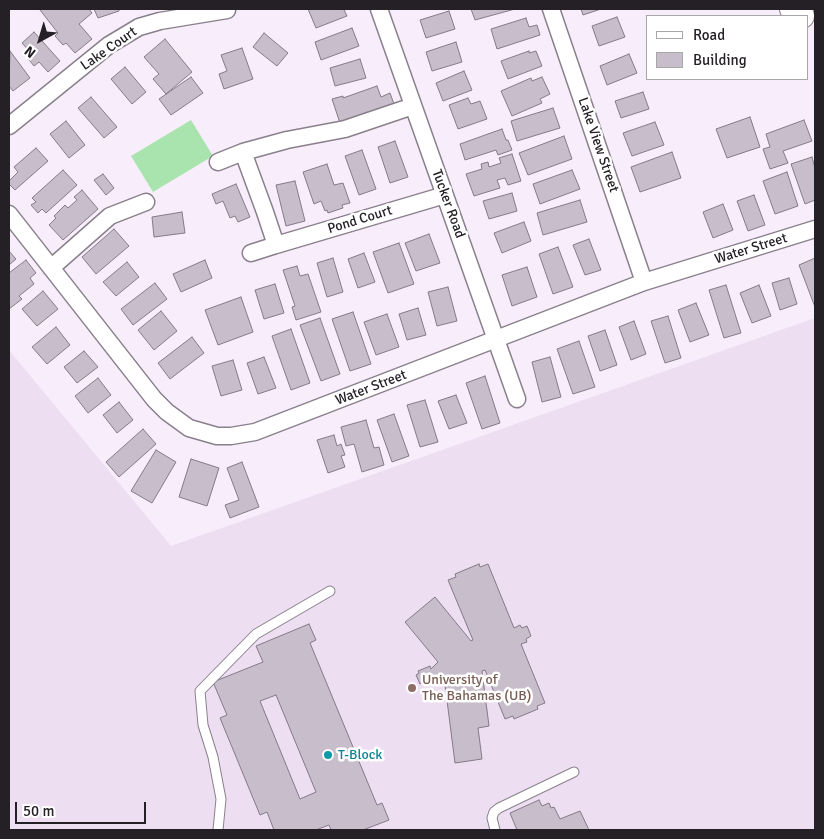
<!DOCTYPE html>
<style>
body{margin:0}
#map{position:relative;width:824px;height:839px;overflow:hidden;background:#f8edfb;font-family:Signika,sans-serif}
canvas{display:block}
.frame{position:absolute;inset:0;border:10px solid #242025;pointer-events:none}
.legend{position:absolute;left:646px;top:15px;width:162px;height:65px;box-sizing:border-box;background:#fff;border:1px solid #a7a6a8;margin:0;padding:6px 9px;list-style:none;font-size:15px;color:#242025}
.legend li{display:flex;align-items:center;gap:10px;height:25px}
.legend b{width:25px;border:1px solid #a7a6a8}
.north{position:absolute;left:15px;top:15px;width:50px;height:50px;-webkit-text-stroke:4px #fff;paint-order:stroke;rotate:219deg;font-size:14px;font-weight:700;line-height:20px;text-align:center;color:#242025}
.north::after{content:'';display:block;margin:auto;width:18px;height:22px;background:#242025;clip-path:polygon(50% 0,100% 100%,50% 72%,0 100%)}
.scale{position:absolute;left:15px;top:802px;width:131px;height:22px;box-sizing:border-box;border:2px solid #242025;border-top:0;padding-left:6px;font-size:15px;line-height:18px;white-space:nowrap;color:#242025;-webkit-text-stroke:4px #fff;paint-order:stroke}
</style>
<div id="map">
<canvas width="824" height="839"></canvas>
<div class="frame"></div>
<ul class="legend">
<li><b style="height:6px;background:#fff"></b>Road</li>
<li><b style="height:14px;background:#c8bdcb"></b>Building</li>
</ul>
<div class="north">N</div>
<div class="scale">50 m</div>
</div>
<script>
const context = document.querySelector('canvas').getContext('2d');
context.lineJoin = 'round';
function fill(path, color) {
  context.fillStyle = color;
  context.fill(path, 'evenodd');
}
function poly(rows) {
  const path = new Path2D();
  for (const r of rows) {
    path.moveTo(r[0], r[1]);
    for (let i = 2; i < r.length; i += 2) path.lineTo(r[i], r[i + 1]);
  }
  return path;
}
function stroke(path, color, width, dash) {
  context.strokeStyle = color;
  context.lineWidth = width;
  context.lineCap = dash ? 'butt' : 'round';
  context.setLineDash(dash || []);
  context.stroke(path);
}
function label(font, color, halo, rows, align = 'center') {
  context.font = font + ' Signika,sans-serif';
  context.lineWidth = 5;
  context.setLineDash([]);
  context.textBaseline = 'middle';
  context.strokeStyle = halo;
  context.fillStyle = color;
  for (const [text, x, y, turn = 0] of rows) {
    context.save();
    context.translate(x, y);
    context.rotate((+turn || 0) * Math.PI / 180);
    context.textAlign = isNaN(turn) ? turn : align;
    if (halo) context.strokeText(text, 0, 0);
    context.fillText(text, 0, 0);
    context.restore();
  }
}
fill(poly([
 [815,318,815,830,9,830,9,350,171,546]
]), '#eddef2');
fill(poly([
 [191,120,213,156,153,192,131,156]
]), '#a9e4ae');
const building = poly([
 [41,9,89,9,92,13,79,24,92,39,75,53,66,43,63,45,55,36,58,33,40,10,41,9],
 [94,9,119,9,119,11,98,18,94,9],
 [308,9,348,9,344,10,347,16,316,28,308,9],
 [471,9,515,9,475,20,471,9],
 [581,9,601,9,583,15,581,9],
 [449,11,455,29,426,38,420,20,449,11],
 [617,17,625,37,599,46,592,26,617,17],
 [526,18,529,27,537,25,540,35,497,49,491,29,526,18],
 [352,28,359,46,321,60,315,42,352,28],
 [34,32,60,61,48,72,39,62,34,66,26,56,30,52,22,43,34,32],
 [264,33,288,53,277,66,253,47,264,33],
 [165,39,192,72,166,94,153,79,159,74,144,57,165,39],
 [456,42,462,62,432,71,426,52,456,42],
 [242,48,253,79,224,89,219,74,227,71,221,55,242,48],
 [10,51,30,78,13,91,9,86,10,51],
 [529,51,529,53,536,51,542,66,508,79,501,61,529,51],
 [629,54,637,73,607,85,600,66,629,54],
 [360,59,366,78,335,86,330,68,360,59],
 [125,67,146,92,132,104,111,79,125,67],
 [464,71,472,90,443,101,436,83,464,71],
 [191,77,203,93,171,115,159,99,191,77],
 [542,77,550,94,540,99,542,103,512,116,501,91,531,78,532,81,542,77],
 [377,86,381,97,390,93,394,104,340,123,332,99,343,96,343,98,377,86],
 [643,92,649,109,621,118,615,101,643,92],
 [91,97,117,127,104,138,78,108,91,97],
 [468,98,471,104,480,101,487,119,458,129,449,105,468,98],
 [553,108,560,128,517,141,511,121,553,108],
 [750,117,760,147,727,158,716,129,750,117],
 [804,120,812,141,783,151,788,163,770,169,763,149,770,147,766,134,804,120],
 [66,121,85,145,69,158,50,134,66,121],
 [655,122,664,145,632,156,623,133,655,122],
 [502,129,506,140,508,140,512,150,498,155,496,150,465,160,460,144,502,129],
 [564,136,572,159,528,175,519,153,564,136],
 [395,141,408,177,390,183,378,147,395,141],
 [36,148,48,161,15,190,9,184,9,181,18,172,14,167,36,148],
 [362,150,376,189,359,195,345,156,362,150],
 [672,152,681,178,640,192,631,167,672,152],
 [512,154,521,181,508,185,505,178,497,180,500,188,474,196,466,174,482,169,481,164,488,162,489,167,501,163,499,158,512,154],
 [812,157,815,168,815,200,805,204,791,164,812,157],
 [327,164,334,185,343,183,350,203,342,205,343,208,328,213,327,210,325,211,321,201,314,204,303,172,327,164],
 [63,170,77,185,46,213,42,209,38,213,31,205,36,202,32,198,63,170],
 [572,170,580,189,540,204,533,184,572,170],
 [787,172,798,206,775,214,763,181,787,172],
 [103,174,114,188,106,195,94,180,103,174],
 [295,181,305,221,286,226,276,185,295,181],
 [236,184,250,217,238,222,235,216,230,218,223,201,216,204,212,194,236,184],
 [82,190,98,209,63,240,49,225,56,218,54,216,65,205,68,208,77,200,74,197,82,190],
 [512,193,517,211,489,219,483,201,512,193],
 [754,195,765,225,748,231,737,201,754,195],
 [580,200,587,222,543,235,537,213,580,200],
 [723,204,733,230,713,238,703,212,723,204],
 [182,212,185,233,154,237,152,217,182,212],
 [524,222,531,241,502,253,494,233,524,222],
 [114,229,129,246,96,274,82,257,114,229],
 [429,234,440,263,416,271,405,243,429,234],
 [589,239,601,270,585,275,573,245,589,239],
 [399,243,414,284,388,293,373,252,399,243],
 [558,247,573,287,553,294,539,254,558,247],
 [9,251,16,259,9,265,9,251],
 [364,253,375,282,358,288,348,259,364,253],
 [333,258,343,292,327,297,317,263,333,258],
 [815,258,815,307,799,265,815,258],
 [26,260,36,273,30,278,34,284,19,296,22,299,9,309,9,273,26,260],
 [205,260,212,278,181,292,173,274,205,260],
 [127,262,139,277,116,296,103,282,127,262],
 [297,266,300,276,308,274,321,312,296,320,292,307,295,306,283,270,297,266],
 [527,267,537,297,512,306,502,275,527,267],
 [789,278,797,304,780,310,772,283,789,278],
 [155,283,167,299,133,325,121,309,155,283],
 [275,284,284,313,264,319,255,290,275,284],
 [726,285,741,333,724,338,709,290,726,285],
 [759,285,771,316,752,323,740,293,759,285],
 [448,287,457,321,437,326,428,292,448,287],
 [43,291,58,309,37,326,22,309,43,291],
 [241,297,253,332,218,345,205,310,241,297],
 [696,303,709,335,690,342,678,310,696,303],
 [418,308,426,335,407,340,399,314,418,308],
 [161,311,177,331,154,350,138,330,161,311],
 [353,312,371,364,350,371,332,319,353,312],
 [387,314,399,347,376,355,364,322,387,314],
 [668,316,681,358,665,363,651,321,668,316],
 [320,318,340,374,321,381,300,325,320,318],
 [634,321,646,354,631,360,619,327,634,321],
 [56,327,70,345,47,364,32,347,56,327],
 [291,329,310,383,291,390,272,336,291,329],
 [605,330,617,365,600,371,588,336,605,330],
 [192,337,204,353,170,379,158,363,192,337],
 [579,341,595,387,573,394,557,349,579,341],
 [84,351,98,367,77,383,64,367,84,351],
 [264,357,276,388,258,394,247,363,264,357],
 [550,357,561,397,542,402,532,362,550,357],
 [233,360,242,390,221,396,212,366,233,360],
 [485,376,500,423,482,429,466,383,485,376],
 [98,378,111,395,88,413,75,396,98,378],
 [456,395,467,423,449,429,438,401,456,395],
 [425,400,438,442,420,447,407,405,425,400],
 [119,402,133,420,117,433,103,415,119,402],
 [394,414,409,456,392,462,377,420,394,414],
 [366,420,374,448,379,447,384,465,362,472,354,444,346,446,341,427,366,420],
 [143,429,156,444,119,477,106,462,143,429],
 [334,435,337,446,341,444,345,455,341,456,345,467,328,473,317,440,334,435],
 [156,450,176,462,152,503,131,491,156,450],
 [191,459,219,468,207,506,179,497,191,459],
 [242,462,259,507,230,518,225,505,239,500,227,468,242,462],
 [479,564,480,567,488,564,514,628,520,625,522,628,527,626,531,636,526,639,527,642,521,644,545,703,537,706,538,709,514,719,513,716,505,719,485,670,482,671,489,726,478,728,482,759,455,763,444,677,434,677,435,680,423,684,423,682,420,684,416,675,419,673,418,671,430,666,431,669,438,662,405,622,435,597,471,641,473,640,448,580,456,577,455,574,479,564],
 [309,624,316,640,310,643,377,805,382,803,389,820,363,830,331,830,329,825,316,830,274,830,267,812,260,815,220,718,227,715,213,682,263,662,256,646,309,624],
 [276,695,316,792,300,799,260,701,276,695],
 [539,800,542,806,549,803,551,808,554,807,560,819,580,811,589,830,517,830,510,813,539,800]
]);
fill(building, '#c8bdcb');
stroke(building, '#847b88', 1);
const lane = poly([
 [218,830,221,799,213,757,203,725,200,691,256,634,330,591],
 [495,830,492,818,494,812,499,808,574,772]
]);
const street = poly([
 [379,9,517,399],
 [551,9,644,282],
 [9,126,109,45,139,27,160,21,227,10],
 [243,152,265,212,276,245,445,195],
 [218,162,243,152,287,140,345,129,413,106],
 [9,214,154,399,167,412,189,428,217,436,231,436,255,432,644,282,815,229],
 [251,253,276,245],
 [51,268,110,216,146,202]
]);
const secondary = poly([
 [792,9,802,16]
]);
stroke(lane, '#89808c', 11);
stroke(street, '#89808c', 19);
stroke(secondary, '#89808c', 26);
stroke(lane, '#fff', 9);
stroke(street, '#fff', 16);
stroke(secondary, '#fff', 24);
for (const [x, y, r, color] of [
 [412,688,5,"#8d6e63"],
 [328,755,5,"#0f9aa8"]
]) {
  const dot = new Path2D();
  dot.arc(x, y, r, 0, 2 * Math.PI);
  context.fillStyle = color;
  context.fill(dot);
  stroke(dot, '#fff', 2);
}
label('14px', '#242025', '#fff', [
 ["Lake Court",109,49,-35],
 ["Lake View Street",598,145,71],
 ["Tucker Road",448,204,70],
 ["Pond Court",360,220,-17],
 ["Water Street",751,249,-17],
 ["Water Street",371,388,-21]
]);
label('14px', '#785e54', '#fff', [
 ["University of",422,680],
 ["The Bahamas (UB)",422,696]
], 'left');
label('14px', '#0d838f', '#fff', [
 ["T-Block",338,755]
], 'left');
</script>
